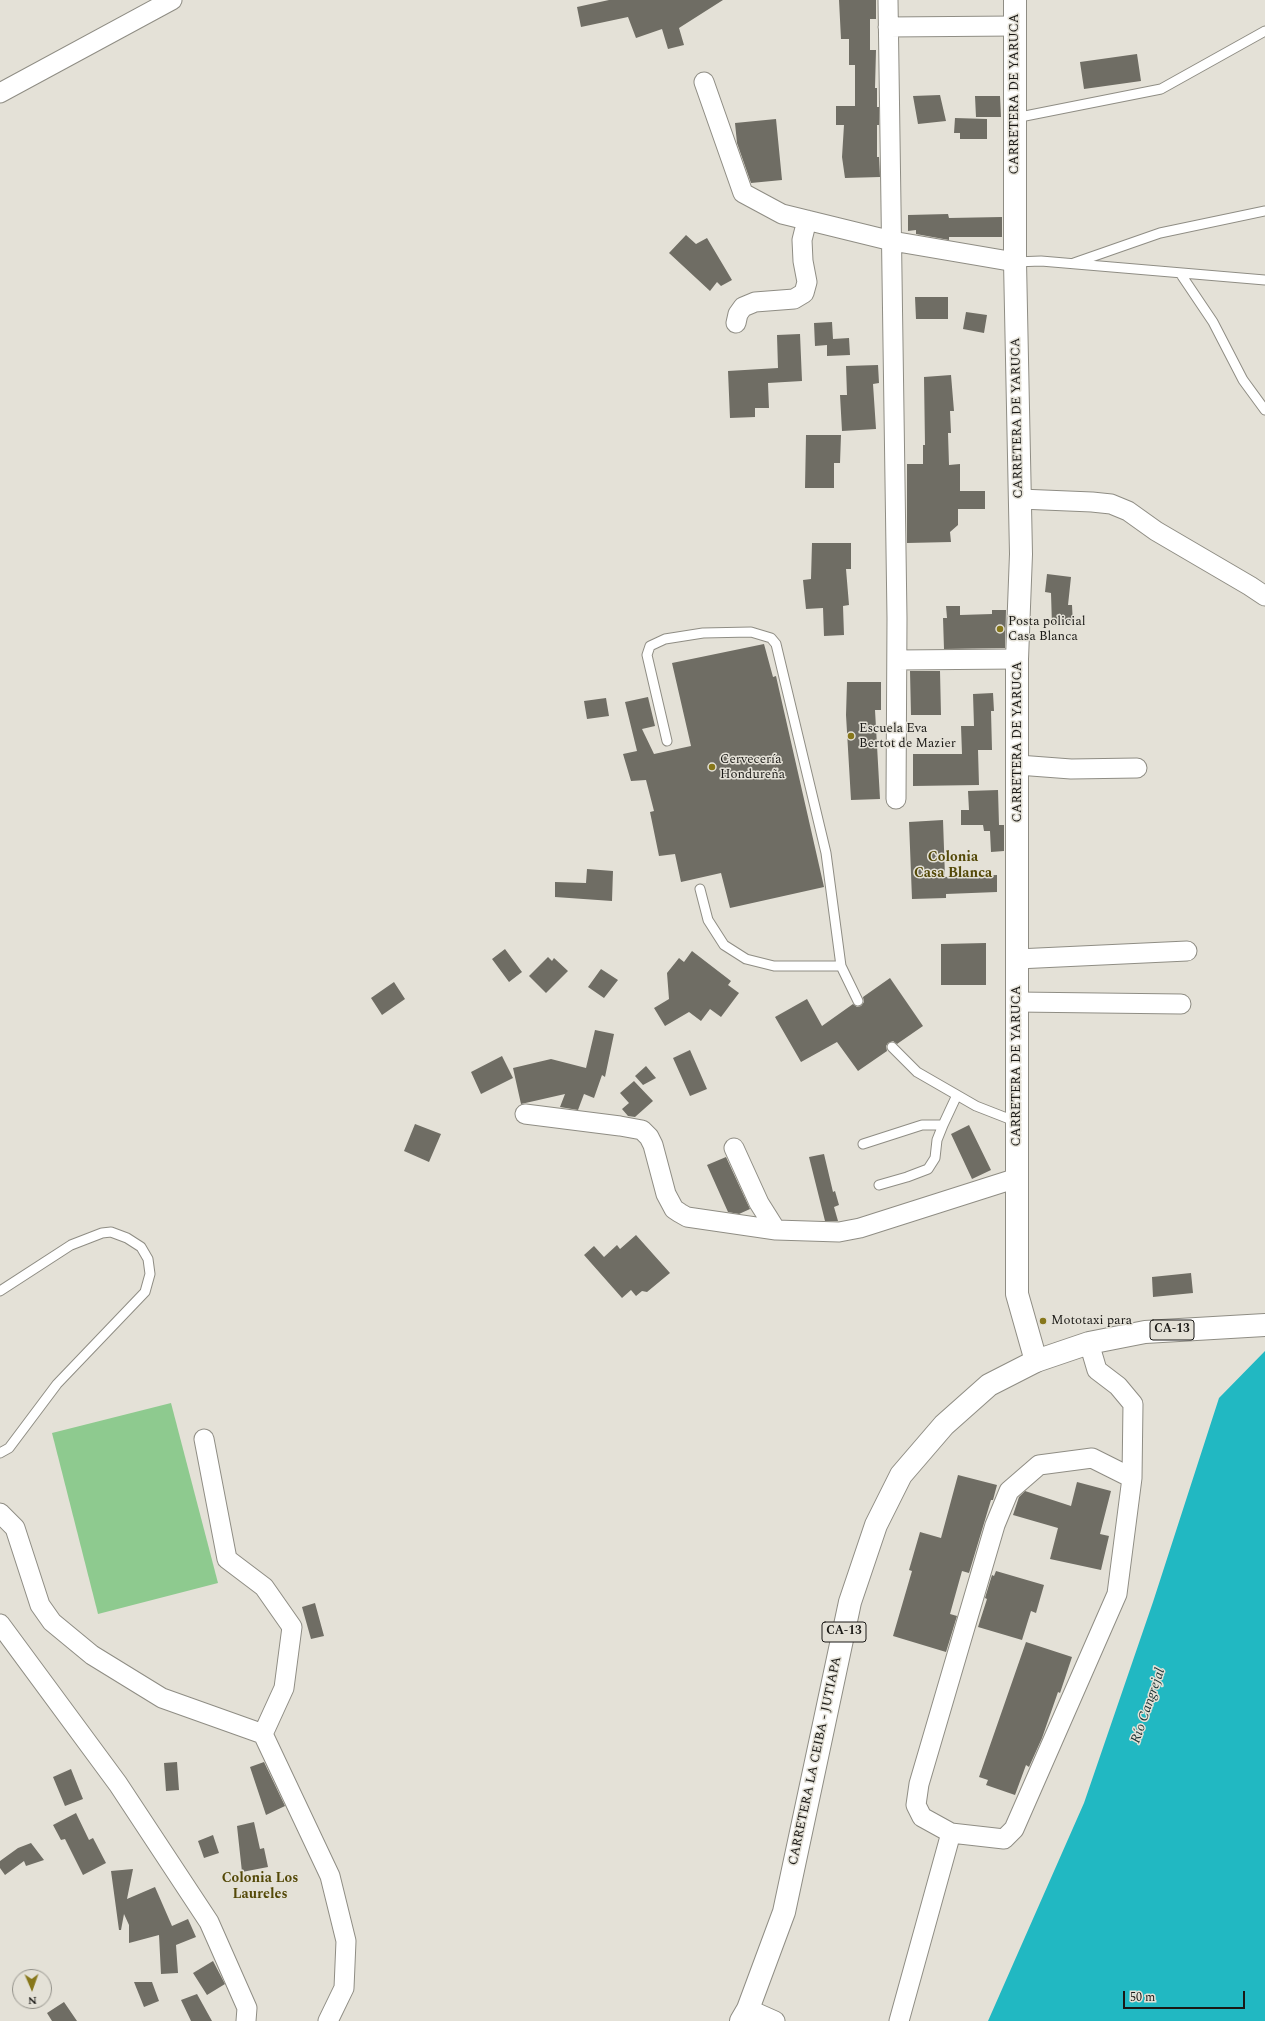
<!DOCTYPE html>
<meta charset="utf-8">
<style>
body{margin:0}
#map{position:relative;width:1265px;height:2021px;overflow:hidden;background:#e4e1d7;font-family:Spectral,serif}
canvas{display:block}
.north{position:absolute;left:12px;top:1969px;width:40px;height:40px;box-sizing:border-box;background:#e4e1d7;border:1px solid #93918a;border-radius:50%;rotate:178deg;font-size:11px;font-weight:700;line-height:16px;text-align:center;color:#1a1916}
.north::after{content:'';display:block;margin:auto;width:14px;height:18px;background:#87771b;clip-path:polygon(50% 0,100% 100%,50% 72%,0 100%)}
.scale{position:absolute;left:1123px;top:1991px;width:122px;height:18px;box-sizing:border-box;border:2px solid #1a1916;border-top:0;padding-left:5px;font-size:12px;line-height:14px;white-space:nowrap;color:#1a1916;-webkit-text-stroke:3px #e4e1d7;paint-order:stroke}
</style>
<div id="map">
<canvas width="1265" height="2021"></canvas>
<div class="north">N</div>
<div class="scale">50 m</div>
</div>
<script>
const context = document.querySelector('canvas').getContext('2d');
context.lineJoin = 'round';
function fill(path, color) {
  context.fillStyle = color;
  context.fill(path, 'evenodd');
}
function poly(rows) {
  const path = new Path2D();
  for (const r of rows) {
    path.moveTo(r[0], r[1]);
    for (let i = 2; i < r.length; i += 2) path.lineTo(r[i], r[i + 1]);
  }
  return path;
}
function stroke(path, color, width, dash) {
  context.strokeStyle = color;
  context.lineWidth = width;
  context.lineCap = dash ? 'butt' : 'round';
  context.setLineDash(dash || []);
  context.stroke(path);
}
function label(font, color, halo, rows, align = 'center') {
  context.font = font + ' Spectral,serif';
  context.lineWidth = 3;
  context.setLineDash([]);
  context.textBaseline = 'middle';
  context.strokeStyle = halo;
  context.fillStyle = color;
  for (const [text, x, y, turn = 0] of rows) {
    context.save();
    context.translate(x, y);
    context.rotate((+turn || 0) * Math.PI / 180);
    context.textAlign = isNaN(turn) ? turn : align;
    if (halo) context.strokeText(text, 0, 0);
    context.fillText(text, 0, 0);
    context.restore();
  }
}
fill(poly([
 [171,1403,218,1583,98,1614,52,1433]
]), '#8eca8f');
fill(poly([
 [1265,1351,1265,2021,988,2021,1084,1803,1153,1602,1219,1398]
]), '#21b8c2');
fill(poly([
 [609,0,723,0,679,28,684,45,668,49,662,29,636,38,628,17,581,27,577,7],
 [839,0,876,0,876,19,870,19,870,50,876,50,875,88,877,88,877,107,879,107,879,125,877,125,877,157,879,157,880,177,845,178,842,157,844,125,836,125,836,106,855,106,855,65,849,65,849,39,841,39],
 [1137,54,1141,81,1084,89,1080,62],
 [940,95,946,121,918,124,913,96],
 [975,96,1000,96,1001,117,976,117],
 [955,118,987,119,987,139,960,139,960,133,954,133],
 [776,119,782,180,751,183,737,143,735,123],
 [948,214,949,218,1002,217,1002,237,949,237,949,240,916,234,916,230,908,231,908,215],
 [686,235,696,244,707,238,732,280,721,286,717,282,710,291,669,253],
 [915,297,948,297,948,319,916,319],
 [966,312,987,315,984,333,963,329],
 [832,322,833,339,849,338,850,355,827,356,827,345,815,346,814,323],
 [800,334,802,381,768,383,769,408,755,408,755,417,730,418,728,371,778,368,777,335],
 [878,365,879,383,873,384,876,429,842,431,840,395,847,395,846,366],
 [951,375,954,411,950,411,951,433,948,433,949,465,960,464,960,491,985,491,985,509,958,509,958,525,950,532,951,542,907,543,907,464,923,464,923,445,925,445,924,377],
 [806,435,841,435,840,463,834,463,834,488,805,488],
 [812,543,851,543,851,569,846,569,849,605,843,606,844,635,824,636,823,608,806,609,803,580,811,579],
 [1047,574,1071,577,1068,605,1072,605,1073,625,1052,626,1051,593,1045,592],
 [946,606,960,606,960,615,992,614,992,610,1006,610,1005,648,944,649,943,618,947,618],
 [764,644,773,677,776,676,824,887,730,908,721,873,681,882,675,854,659,856,650,812,654,811,646,780,631,781,623,754,637,751,625,702,648,697,655,726,642,729,654,754,691,746,672,663],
 [910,671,940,671,941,715,911,715],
 [847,682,881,682,881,710,875,710,880,799,851,800,846,715],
 [993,693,994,711,991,711,992,750,978,750,979,785,913,786,913,754,962,754,961,726,974,726,973,694],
 [606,698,609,716,587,719,584,701],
 [998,790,999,825,1004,825,1004,851,991,852,990,831,984,831,983,825,961,825,961,810,969,810,968,791],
 [943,820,945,877,997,875,997,892,946,894,946,898,912,899,909,822],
 [587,869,613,871,612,901,555,897,555,882,586,883],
 [986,943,986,985,941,985,941,944],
 [505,949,522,972,509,982,492,959],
 [692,951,731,981,728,985,739,993,721,1017,710,1009,701,1021,689,1012,665,1026,654,1008,669,999,667,973,679,958,684,962],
 [548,957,552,961,554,958,568,971,546,993,529,976],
 [601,969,618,980,604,998,588,987],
 [890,978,923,1026,897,1044,893,1041,888,1043,886,1046,887,1051,858,1071,837,1042,801,1062,775,1017,807,999,822,1026,853,1004,857,1007,861,1006,864,1002,863,997],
 [394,982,405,999,382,1015,371,998],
 [595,1030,614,1034,605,1077,602,1075,594,1098,584,1094,578,1110,560,1107,565,1094,521,1104,513,1068,551,1059,586,1068],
 [690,1050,707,1089,690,1096,673,1058],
 [502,1056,513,1078,481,1094,471,1072],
 [646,1066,656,1078,643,1085,635,1076],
 [634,1081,653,1101,635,1117,628,1116,622,1109,629,1103,620,1093],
 [415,1124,441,1134,429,1162,404,1151],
 [969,1125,991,1170,972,1179,951,1134],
 [824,1154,833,1192,835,1191,839,1205,834,1207,838,1221,825,1221,809,1157],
 [726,1157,750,1209,739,1214,728,1212,707,1165],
 [636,1235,670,1273,647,1292,642,1291,636,1296,631,1290,622,1298,584,1255,594,1246,604,1257,617,1245,620,1249],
 [1191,1273,1193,1293,1153,1297,1152,1277],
 [958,1475,997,1485,993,1500,991,1500,969,1573,962,1571,950,1614,957,1616,946,1652,893,1636,912,1571,909,1570,920,1532,941,1538],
 [1077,1482,1111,1491,1100,1534,1109,1536,1101,1570,1050,1559,1058,1528,1013,1515,1019,1497,1025,1491,1071,1506],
 [996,1571,1044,1585,1036,1613,1031,1611,1022,1640,978,1627,987,1599,985,1598,992,1575,994,1576],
 [315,1603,324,1636,311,1639,302,1607],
 [1026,1642,1072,1657,1060,1693,1058,1692,1042,1738,1029,1767,1026,1765,1015,1795,986,1785,988,1780,979,1777],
 [177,1762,179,1790,166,1791,164,1763],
 [264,1762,285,1806,266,1815,250,1767],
 [71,1769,83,1799,65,1806,53,1777],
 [76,1813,89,1840,93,1838,106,1863,83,1875,65,1839,61,1840,53,1825],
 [254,1822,260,1849,264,1848,268,1867,242,1872,237,1826],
 [213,1835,219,1853,204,1858,198,1841],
 [31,1843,44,1860,26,1866,24,1861,5,1875,0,1868,0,1861,18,1848],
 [133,1869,127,1899,155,1887,172,1926,188,1919,196,1937,176,1945,178,1973,161,1974,159,1935,129,1943,129,1925,124,1914,121,1930,119,1930,111,1871],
 [213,1961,225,1984,207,1995,193,1973],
 [134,1982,152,1982,159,2001,144,2007],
 [197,1994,212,2021,191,2021,181,2000],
 [64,2002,77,2021,52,2021,47,2013]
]), '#6f6d64');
const lane = poly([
 [1015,118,1161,89,1265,31],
 [1015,262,1041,261,1265,280],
 [1074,263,1160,233,1265,211],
 [1180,273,1213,322,1243,380,1265,410],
 [667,741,647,655,650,646,665,639,703,633,751,632,771,638,776,644,826,853,841,966,858,1001],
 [700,889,708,920,724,945,746,959,774,966,841,966],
 [892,1047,917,1072,976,1106,1017,1122],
 [863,1144,922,1125,943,1125],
 [879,1185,907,1177,928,1169,935,1158,937,1140,943,1125,957,1095],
 [0,1291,71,1245,102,1233,111,1232,127,1238,141,1247,148,1259,150,1274,145,1292,57,1384,9,1448,0,1453]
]);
const street = poly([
 [888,0,897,618,896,799],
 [888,27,1015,26],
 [704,82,743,193,782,214,892,241,1015,262],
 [0,93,172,0],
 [736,323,738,314,743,307,755,302,794,299,804,293,807,282,803,261,802,240,807,220],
 [1020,499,1092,502,1111,504,1128,511,1156,531,1250,586,1265,596],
 [897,660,1017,659],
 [1018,765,1071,769,1137,768],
 [1017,959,1187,951],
 [1017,1002,1181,1004],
 [525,1114,620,1126,642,1130,649,1137,653,1145,666,1194,674,1209,680,1213,687,1217,776,1230,839,1232,860,1228,1017,1178],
 [734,1148,759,1203,776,1230],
 [1089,1343,1097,1370,1118,1386,1133,1404,1132,1478,1117,1594,1014,1829,1004,1839,951,1833,922,1817,916,1805,919,1784,995,1525,1009,1491,1039,1465,1092,1458,1132,1478],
 [204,1439,227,1559,264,1587,292,1627,284,1688,263,1734,330,1876,346,1941,344,1988,328,2021],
 [0,1513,15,1528,40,1605,52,1622,92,1655,162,1698,263,1734],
 [0,1624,118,1784,209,1922,247,2008,246,2021],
 [748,2009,775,2021],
 [899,2021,951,1833]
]);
const secondary = poly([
 [1015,0,1015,262,1021,554,1017,659,1017,1294,1036,1361]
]);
const primary = poly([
 [741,2021,748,2009,784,1912,850,1602,876,1525,901,1475,944,1425,989,1385,1036,1361,1089,1343,1145,1332,1265,1325]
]);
stroke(lane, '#8f8d84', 11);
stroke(street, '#8f8d84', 21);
stroke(secondary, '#8f8d84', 24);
stroke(primary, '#8f8d84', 24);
stroke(lane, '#fff', 9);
stroke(street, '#fff', 19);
stroke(secondary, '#fff', 22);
stroke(primary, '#fff', 22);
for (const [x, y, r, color] of [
 [1000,629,4,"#87771b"],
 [851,736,4,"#87771b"],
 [712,767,4,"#87771b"],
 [1043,1321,4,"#87771b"]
]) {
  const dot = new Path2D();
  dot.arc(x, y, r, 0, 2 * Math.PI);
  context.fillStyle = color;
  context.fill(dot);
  stroke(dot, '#e4e1d7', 1.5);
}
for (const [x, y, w] of [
 [1172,1330,44],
 [844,1632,44]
]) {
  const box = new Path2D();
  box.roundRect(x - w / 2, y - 10, w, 20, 3);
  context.fillStyle = '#e4e1d7';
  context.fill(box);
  stroke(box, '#1a1916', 1);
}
label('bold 12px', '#1a1916', null, [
 ["CA-13",1172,1330],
 ["CA-13",844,1632]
]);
label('13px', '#1a1916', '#e4e1d7', [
 ["CARRETERA DE YARUCA",1015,94,-90],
 ["CARRETERA DE YARUCA",1018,418,-91],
 ["CARRETERA DE YARUCA",1018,742,-90],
 ["CARRETERA DE YARUCA",1017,1066,-90],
 ["CARRETERA LA CEIBA - JUTIAPA",816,1761,-78]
]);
label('13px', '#1a1916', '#e4e1d7', [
 ["Posta policial",1008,622],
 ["Casa Blanca",1008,637],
 ["Escuela Eva",859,729],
 ["Bertot de Mazier",859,744],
 ["Cervecería",720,760],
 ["Hondureña",720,775],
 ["Mototaxi para",1051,1321]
], 'left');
label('bold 14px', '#544908', '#e4e1d7', [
 ["Colonia",953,858],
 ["Casa Blanca",953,874],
 ["Colonia Los",260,1879],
 ["Laureles",260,1895]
]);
label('italic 14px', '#1d3536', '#e4e1d7', [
 ["Río Cangrejal",1149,1706,-71]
]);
</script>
